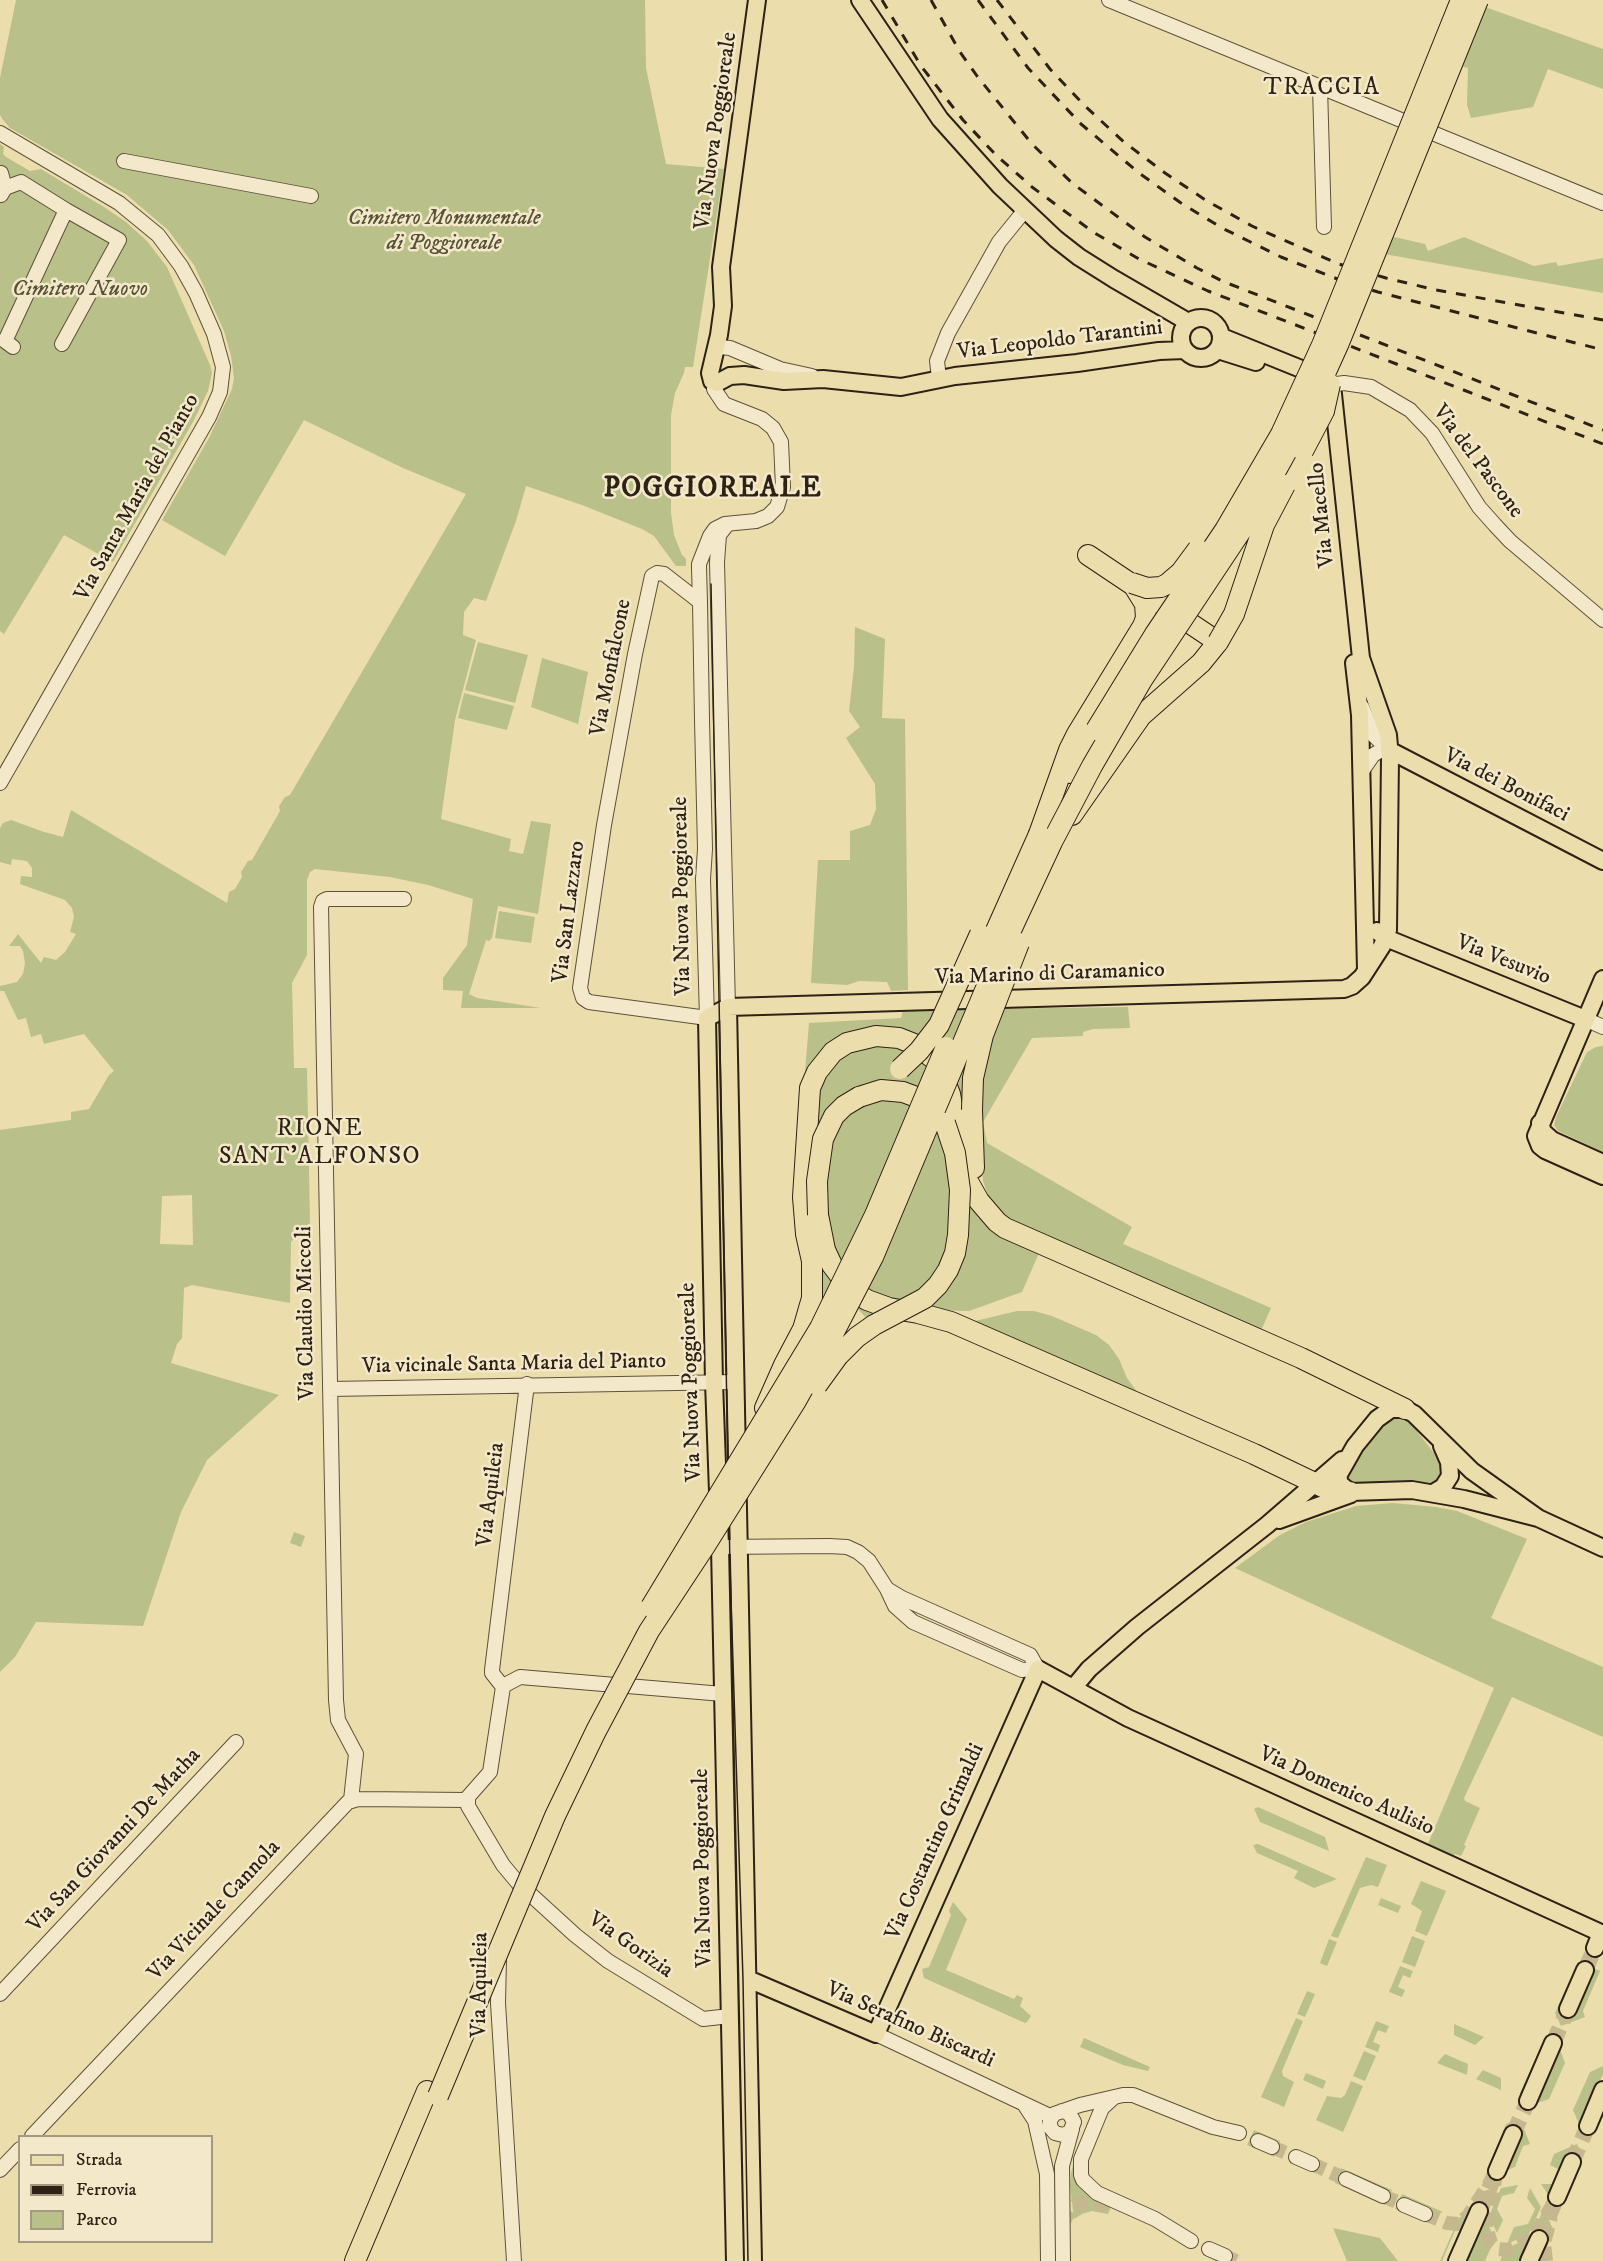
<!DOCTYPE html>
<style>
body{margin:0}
#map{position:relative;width:1603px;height:2261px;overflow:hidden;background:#ecddad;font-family:"IM FELL DW Pica",serif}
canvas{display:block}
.legend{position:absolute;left:18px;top:2135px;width:195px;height:108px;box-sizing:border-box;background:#f3e9ca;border:2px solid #a49981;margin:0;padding:8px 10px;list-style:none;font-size:18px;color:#2d2214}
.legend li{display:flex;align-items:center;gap:12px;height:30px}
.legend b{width:30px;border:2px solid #a49981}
</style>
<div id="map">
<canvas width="1603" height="2261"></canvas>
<ul class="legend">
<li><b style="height:8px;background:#ecddad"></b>Strada</li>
<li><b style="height:8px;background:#2d2214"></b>Ferrovia</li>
<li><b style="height:16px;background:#b9c089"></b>Parco</li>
</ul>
</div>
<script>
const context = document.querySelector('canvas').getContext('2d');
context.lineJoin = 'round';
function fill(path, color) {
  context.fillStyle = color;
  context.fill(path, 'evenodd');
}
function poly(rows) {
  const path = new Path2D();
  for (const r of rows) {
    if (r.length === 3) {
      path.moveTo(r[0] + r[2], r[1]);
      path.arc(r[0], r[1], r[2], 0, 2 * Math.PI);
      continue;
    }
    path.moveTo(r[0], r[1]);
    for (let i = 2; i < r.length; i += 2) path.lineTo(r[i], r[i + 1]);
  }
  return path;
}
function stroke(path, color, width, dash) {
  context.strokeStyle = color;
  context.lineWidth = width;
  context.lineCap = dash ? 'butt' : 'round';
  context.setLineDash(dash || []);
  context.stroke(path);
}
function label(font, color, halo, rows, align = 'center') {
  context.font = font + ' "IM FELL DW Pica",serif';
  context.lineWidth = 5;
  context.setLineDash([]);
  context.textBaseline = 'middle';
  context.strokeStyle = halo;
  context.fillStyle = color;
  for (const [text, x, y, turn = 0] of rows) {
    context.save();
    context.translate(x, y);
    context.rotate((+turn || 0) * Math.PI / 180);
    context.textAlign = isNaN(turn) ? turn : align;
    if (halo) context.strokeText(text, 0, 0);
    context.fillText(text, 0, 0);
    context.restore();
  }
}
fill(poly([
 [16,0,645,0,646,68,666,164,724,169,693,367,685,367,684,373,675,393,671,415,671,513,674,535,682,555,686,559,686,566,676,566,654,536,642,529,582,505,526,486,516,521,486,601,474,598,464,612,463,635,476,640,455,720,441,819,511,839,509,851,523,854,531,821,551,824,538,914,498,906,492,938,489,941,486,940,469,994,477,998,541,1008,461,1008,463,991,443,990,443,978,467,945,473,899,428,885,390,877,315,869,310,872,307,880,307,955,292,983,294,1068,307,1068,310,1223,291,1242,290,1303,192,1285,184,1288,182,1338,177,1344,171,1363,279,1395,207,1460,181,1512,143,1626,36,1622,15,1657,0,1672,0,1130,71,1120,71,1112,89,1109,109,1075,114,1071,84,1034,44,1044,41,1034,31,1037,26,1018,18,1020,4,991,0,991,0,986,17,982,23,974,25,963,23,951,20,946,9,946,18,934,41,963,44,957,56,960,65,952,76,934,70,932,74,917,72,908,65,900,20,884,21,876,32,877,32,868,27,861,12,859,11,865,0,862,0,828,3,823,11,820,44,832,63,837,71,810,227,903,229,892,235,889,242,877,241,872,248,861,252,860,280,811,279,806,285,797,290,795,466,494,403,468,304,420,225,556,162,520,209,438,232,389,234,378,231,356,224,331,194,265,168,230,127,195,10,128,3,120,0,115,0,78],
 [192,1195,193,1245,160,1244,162,1196],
 [1485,7,1603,49,1603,89,1548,69,1533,107,1471,118,1467,105,1468,68,1460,66],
 [0,144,4,147,3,154,6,157,30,171,41,169,104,207,126,222,147,241,167,267,210,365,212,373,208,391,194,420,113,562,64,535,4,634,0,631],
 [1390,236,1425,244,1428,251,1464,237,1534,266,1556,262,1558,266,1603,258,1603,293,1384,254],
 [855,627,885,639,882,718,905,719,908,990,891,991,887,982,859,981,847,985,811,983,818,860,850,860,850,831,870,825,876,809,875,784,846,738,860,727,849,711,854,667],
 [478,642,528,655,515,703,465,690],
 [542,658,588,672,578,724,531,707],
 [464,693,514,706,507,730,458,718],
 [499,911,535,917,531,943,495,938],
 [1128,1007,1130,1028,1093,1029,1083,1032,1083,1036,1032,1038,983,1122,987,1143,1132,1227,1123,1244,1271,1308,1259,1335,1011,1225,990,1201,983,1181,978,1094,966,1094,971,1172,956,1089,947,1066,935,1051,913,1036,882,1031,859,1033,840,1040,824,1052,813,1070,803,1096,814,1096,819,1077,824,1070,841,1053,859,1045,871,1042,894,1041,924,1056,939,1078,949,1105,964,1189,971,1203,984,1220,999,1234,1039,1253,1022,1292,969,1311,928,1310,889,1304,866,1294,840,1270,829,1249,823,1208,812,1208,824,1264,836,1286,878,1313,867,1319,858,1309,806,1309,803,1096,809,1023,901,1018,903,1010],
 [1603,1046,1603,1152,1558,1131,1554,1125,1556,1117,1587,1052,1596,1047],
 [1017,1311,1034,1311,1052,1316,1096,1335,1109,1345,1119,1359,1127,1378,1138,1393,967,1323],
 [1398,1417,1410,1422,1440,1461,1442,1466,1439,1479,1429,1484,1386,1482,1349,1485,1344,1471,1362,1451,1376,1430],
 [1393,1503,1436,1507,1457,1511,1527,1539,1491,1618,1603,1667,1603,1737,1512,1697,1464,1798,1465,1801,1480,1808,1464,1845,1466,1846,1461,1856,1455,1854,1453,1857,1427,1846,1494,1688,1235,1568,1280,1535,1306,1522,1356,1506],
 [294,1532,305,1536,301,1547,290,1543],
 [1258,1807,1325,1837,1329,1851,1260,1822,1254,1809],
 [1258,1844,1337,1879,1314,1888,1294,1878,1298,1871,1257,1853,1253,1845],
 [1366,1857,1387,1865,1378,1887,1371,1885,1360,1888,1338,1938,1331,1936],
 [1421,1881,1446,1891,1427,1936,1415,1931,1422,1911,1411,1904],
 [1381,1898,1401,1906,1398,1913,1378,1905],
 [953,1902,967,1919,946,1970,1014,1999,1017,1995,1023,1998,1020,2006,1031,2016,1027,2022,1025,2023,924,1978,922,1969,929,1967,951,1915,949,1911],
 [1412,1936,1425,1941,1415,1967,1402,1962],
 [1329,1939,1337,1942,1327,1966,1320,1963],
 [1578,1962,1600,1971,1583,2011,1585,2017,1561,2026,1555,2013],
 [1579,1967,1577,2006,1560,2012,1560,2011],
 [1400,1966,1413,1971,1410,1978,1403,1975,1398,1987,1405,1990,1402,1997,1389,1992],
 [1307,1991,1315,1994,1305,2017,1297,2014],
 [1296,2018,1303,2021,1282,2071,1283,2076,1294,2082,1284,2107,1261,2097],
 [1376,2021,1389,2026,1386,2033,1378,2030,1373,2042,1380,2045,1378,2052,1365,2047],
 [1454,2024,1484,2037,1475,2045,1454,2035],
 [1084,2038,1150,2067,1148,2071,1123,2065,1080,2047],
 [1556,2038,1565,2063,1549,2099,1526,2107,1520,2093,1542,2045],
 [1364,2051,1376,2056,1365,2081,1353,2076],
 [1445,2054,1468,2064,1467,2075,1437,2063],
 [1603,2066,1603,2074,1584,2117,1603,2103,1603,2112,1597,2127,1582,2131,1573,2110,1590,2072],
 [1483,2070,1501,2078,1501,2090,1476,2079],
 [1306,2073,1326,2081,1323,2089,1303,2080],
 [1351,2081,1363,2086,1343,2132,1316,2120,1327,2096,1341,2098,1345,2095],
 [1520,2119,1530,2144,1523,2146,1515,2167,1484,2179,1506,2124],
 [1509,2127,1517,2141,1497,2171,1489,2174],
 [1254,2130,1280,2141,1274,2157,1247,2145],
 [1577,2144,1583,2157,1559,2211,1541,2184,1552,2184,1558,2169,1550,2165,1554,2154],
 [1076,2152,1080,2153,1077,2171,1113,2202,1108,2214,1092,2211,1082,2214,1074,2219,1070,2186,1071,2173],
 [1341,2168,1392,2190,1385,2205,1335,2183],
 [1518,2185,1514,2193,1502,2196,1497,2209,1503,2220,1497,2233,1489,2216,1501,2188],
 [1498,2187,1486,2217,1494,2240,1485,2261,1462,2261,1468,2224,1455,2231,1442,2261,1440,2261,1459,2218,1468,2212,1477,2193],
 [1530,2188,1541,2207,1529,2234,1507,2244,1514,2227,1528,2224,1535,2209,1527,2198],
 [1402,2194,1443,2212,1421,2220,1395,2209],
 [1407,2199,1433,2211,1418,2217],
 [1544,2208,1552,2227,1544,2244,1549,2252,1545,2261,1533,2261,1541,2245,1535,2231,1522,2261,1500,2261,1505,2249,1531,2237],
 [1333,2228,1380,2238,1398,2261,1347,2261]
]), '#b9c089');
stroke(poly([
 [1272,2147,1296,2157],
 [1312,2164,1346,2179],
 [1497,2171,1486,2226,1491,2243,1499,2249,1507,2250,1517,2247,1533,2238,1557,2197],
 [1383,2196,1404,2205],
 [1425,2214,1447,2223,1458,2224,1468,2216,1491,2181],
 [1063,2223,1071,2208,1077,2204,1091,2202,1111,2207],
 [1225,2256,1236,2261],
 [1546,2261,1544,2243,1551,2216]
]), '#c6b88e', 14, [14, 7]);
stroke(poly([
 [1585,1970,1595,1948],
 [1553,2043,1568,2009],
 [1513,2134,1528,2101],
 [1572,2162,1588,2126],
 [1479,2211,1497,2171],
 [1539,2239,1557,2197]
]), '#c6b88e', 16, [16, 8]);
const minor = poly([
 [1109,0,1603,203],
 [1320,87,1324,227],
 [0,133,119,203,158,235,181,266,196,293,214,334,223,367,220,392,209,417,0,783],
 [124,161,311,196],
 [5,188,21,182,66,210,5,341,13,347],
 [1,195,5,188,1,173],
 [62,344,119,240,66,210],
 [720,347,730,348,780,369,812,376],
 [939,378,937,361,948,333,999,242,1025,210],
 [1330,385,1344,383,1371,387,1410,410,1432,433,1479,507,1495,525,1510,541,1603,620],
 [726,526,719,535,717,562,728,1007],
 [700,602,664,574,657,573,652,576,635,654,604,825,580,988,583,998,589,1002,707,1018,703,879,705,849,702,720,700,602,699,567,699,564,710,536,715,529,725,524,756,521,768,516,777,507,783,487,781,442,773,428,762,419,724,404,714,389],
 [1362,707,1374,736,1389,750],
 [1362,771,1373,755,1380,751,1389,750],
 [1585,1019,1603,1027],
 [527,1384,492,1670,492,1673,503,1687,490,1772,468,1797,468,1806,503,1865,518,1883,575,1935,608,1961,703,2019,730,2016],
 [330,1389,735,1382],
 [720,1547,829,1546,847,1547,858,1552,869,1561,887,1589,895,1606,913,1622,1022,1670,1038,1669,1030,1655,902,1598,887,1589],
 [503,1686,520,1677,723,1694],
 [351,1800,356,1754,338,1720,336,1700,321,907,323,901,327,899,404,899],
 [499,1959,498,2003,514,2261],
 [0,1994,236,1742],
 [876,2034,1052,2117],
 [1113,2098,1102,2108,1081,2159,1081,2175,1083,2180,1097,2193,1155,2219,1191,2241],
 [1024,2104,1035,2121,1047,2174,1048,2261],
 [1062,2111,1069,2113,1074,2122,1070,2132,1063,2135,1055,2133,1050,2127,1050,2120,1054,2114,1080,2105,1123,2095,1133,2095,1213,2127,1239,2133],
 [32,2136,348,1802,358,1799,467,1800],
 [1258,2141,1272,2147],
 [1296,2157,1312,2164],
 [0,2170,20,2149],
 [1346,2179,1383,2196],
 [1404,2205,1425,2214],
 [1209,2249,1225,2256],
 [1063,2260,1062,2166,1072,2129]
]);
const major = poly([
 [757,0,721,267,723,306,719,335,710,373,712,381,717,383,730,376,744,375,784,381,823,379,901,387,955,376,1077,363,1159,351,1185,350],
 [860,0,940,119,1000,186,1056,239,1079,257,1114,279,1188,322],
 [1201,338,20],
 [1218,350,1256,362],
 [1354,663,1360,715,1366,970],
 [1389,750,1603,861],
 [1377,931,1386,938,1585,1019],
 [1603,979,1536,1136,1540,1146,1545,1150,1603,1176],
 [728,1007,753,2261],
 [1540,1123,1543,1132,1552,1140,1603,1163],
 [1433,1493,1443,1487,1450,1476,1449,1462,1442,1446],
 [1538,1518,1472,1471,1414,1414,1405,1409,1391,1409,1377,1419,1355,1446,1338,1476,1340,1484,1350,1492,1412,1490,1464,1499,1538,1518,1603,1548],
 [1279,1520,1351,1494],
 [1074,1687,1089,1669,1137,1627,1267,1525,1342,1460],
 [1595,1948,1601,1933],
 [748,1979,876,2034,1038,1669,1128,1718,1603,1934],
 [1568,2009,1585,1970],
 [1528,2101,1553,2043],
 [1588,2126,1603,2090],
 [1497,2171,1513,2134],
 [1557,2197,1572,2162],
 [735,2261,720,1547,714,1382,707,1018,728,1007,1344,989,1352,986,1362,977,1382,946,1388,930,1390,758,1388,735,1361,658,1333,394,1330,385,1316,375,1222,337],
 [1457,2261,1479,2211],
 [1529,2261,1539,2239]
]);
const highway = poly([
 [1071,773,1096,730],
 [1072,815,1141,716,1201,663,1218,642,1088,555],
 [1039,834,1069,750,1077,734,1143,626,1146,618,1145,604,1135,588],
 [859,1097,881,1090,903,1092,919,1098,936,1112],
 [972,1110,974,1168],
 [818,1215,825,1250,832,1265,850,1289,867,1300,889,1308,918,1313,951,1322,1254,1454,1327,1489,1337,1492,1350,1492],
 [765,1408,784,1365,803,1329,812,1298,812,1261,806,1234,803,1197,810,1088,817,1072,833,1052,847,1043,876,1036,899,1038,914,1044,934,1059,940,1068,950,1094,965,1176,979,1201,997,1222,1005,1228,1301,1358,1405,1409],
 [355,2261,427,2091]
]);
stroke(minor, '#5d513a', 16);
stroke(major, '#2d2214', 20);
stroke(highway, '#2d2214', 22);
stroke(minor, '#f3e9ca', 14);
stroke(major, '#ecddad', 16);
stroke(highway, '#ecddad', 20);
stroke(poly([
 [711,584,730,1567,743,1980,748,2261]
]), '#2d2214', 1.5);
stroke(poly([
 [882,0,921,66,963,120,996,155,1032,187,1093,232,1139,259,1208,291,1603,444],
 [931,0,960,52,977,76,1032,144,1072,183,1145,237,1197,268,1222,281,1603,430],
 [978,0,1028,68,1081,124,1139,173,1181,203,1222,228,1281,257,1340,280,1378,292,1603,350],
 [997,0,1050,69,1086,107,1124,142,1165,173,1207,201,1252,226,1339,264,1386,278,1436,290,1603,320]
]), '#2d2214', 3, [10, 10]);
const highwayBridge = poly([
 [1303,451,1324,411,1330,384],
 [1132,583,1147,588,1161,587,1167,584,1181,572,1198,549],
 [1218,642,1234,614,1264,525,1285,485],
 [1096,730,1155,634,1225,530,1281,434,1322,345,1461,0],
 [982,962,1039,834],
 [900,1069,919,1051,939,1025,980,934],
 [972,1110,973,1078,983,1035,1019,943],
 [818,1215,817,1181,823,1139,834,1116,844,1106,859,1097],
 [817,1385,838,1356,857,1337,874,1325,925,1298,938,1285,948,1270,955,1253,958,1235,960,1190,955,1153,945,1123],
 [651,1607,820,1328,875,1215,946,1047],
 [438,2096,555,1816,596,1731,649,1631,705,1546,796,1401,830,1340,873,1257,1005,943,1052,842,1092,766,1142,680,1251,516,1305,418,1338,345,1478,0]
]);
stroke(highwayBridge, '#2d2214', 22, []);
stroke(highwayBridge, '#ecddad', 20);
label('22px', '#2d2214', '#f3e9ca', [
 ["Via Nuova Poggioreale",717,131,-82],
 ["Via Leopoldo Tarantini",1060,341,-7],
 ["Via del Pascone",1477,462,53],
 ["Via Santa Maria del Pianto",138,498,-61],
 ["Via Macello",1323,515,-96],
 ["Via Monfalcone",612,668,-79],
 ["Via dei Bonifaci",1506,786,27],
 ["Via Nuova Poggioreale",683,896,-91],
 ["Via San Lazzaro",570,912,-83],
 ["Via Vesuvio",1503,961,22],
 ["Via Marino di Caramanico",1050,975,-2],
 ["Via Claudio Miccoli",307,1313,-91],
 ["Via vicinale Santa Maria del Pianto",514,1365,-1],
 ["Via Nuova Poggioreale",692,1382,-92],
 ["Via Aquileia",492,1495,-83],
 ["Via Domenico Aulisio",1346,1792,24],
 ["Via San Giovanni De Matha",115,1841,-47],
 ["Via Costantino Grimaldi",936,1842,-66],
 ["Via Nuova Poggioreale",704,1868,-91],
 ["Via Vicinale Cannola",215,1911,-47],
 ["Via Gorizia",630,1946,35],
 ["Via Aquileia",481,1985,-89],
 ["Via Serafino Biscardi",910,2026,24]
]);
label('italic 22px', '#575137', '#f3e9ca', [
 ["Cimitero Monumentale",444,219],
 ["di Poggioreale",444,244],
 ["Cimitero Nuovo",80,290]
]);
context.letterSpacing = '1.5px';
label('24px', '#2d2214', '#f3e9ca', [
 ["TRACCIA",1322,89],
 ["RIONE",320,1130],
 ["SANT'ALFONSO",320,1158]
]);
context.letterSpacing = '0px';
context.letterSpacing = '1.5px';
label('bold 28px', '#2d2214', '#f3e9ca', [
 ["POGGIOREALE",713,490]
]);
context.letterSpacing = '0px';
</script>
